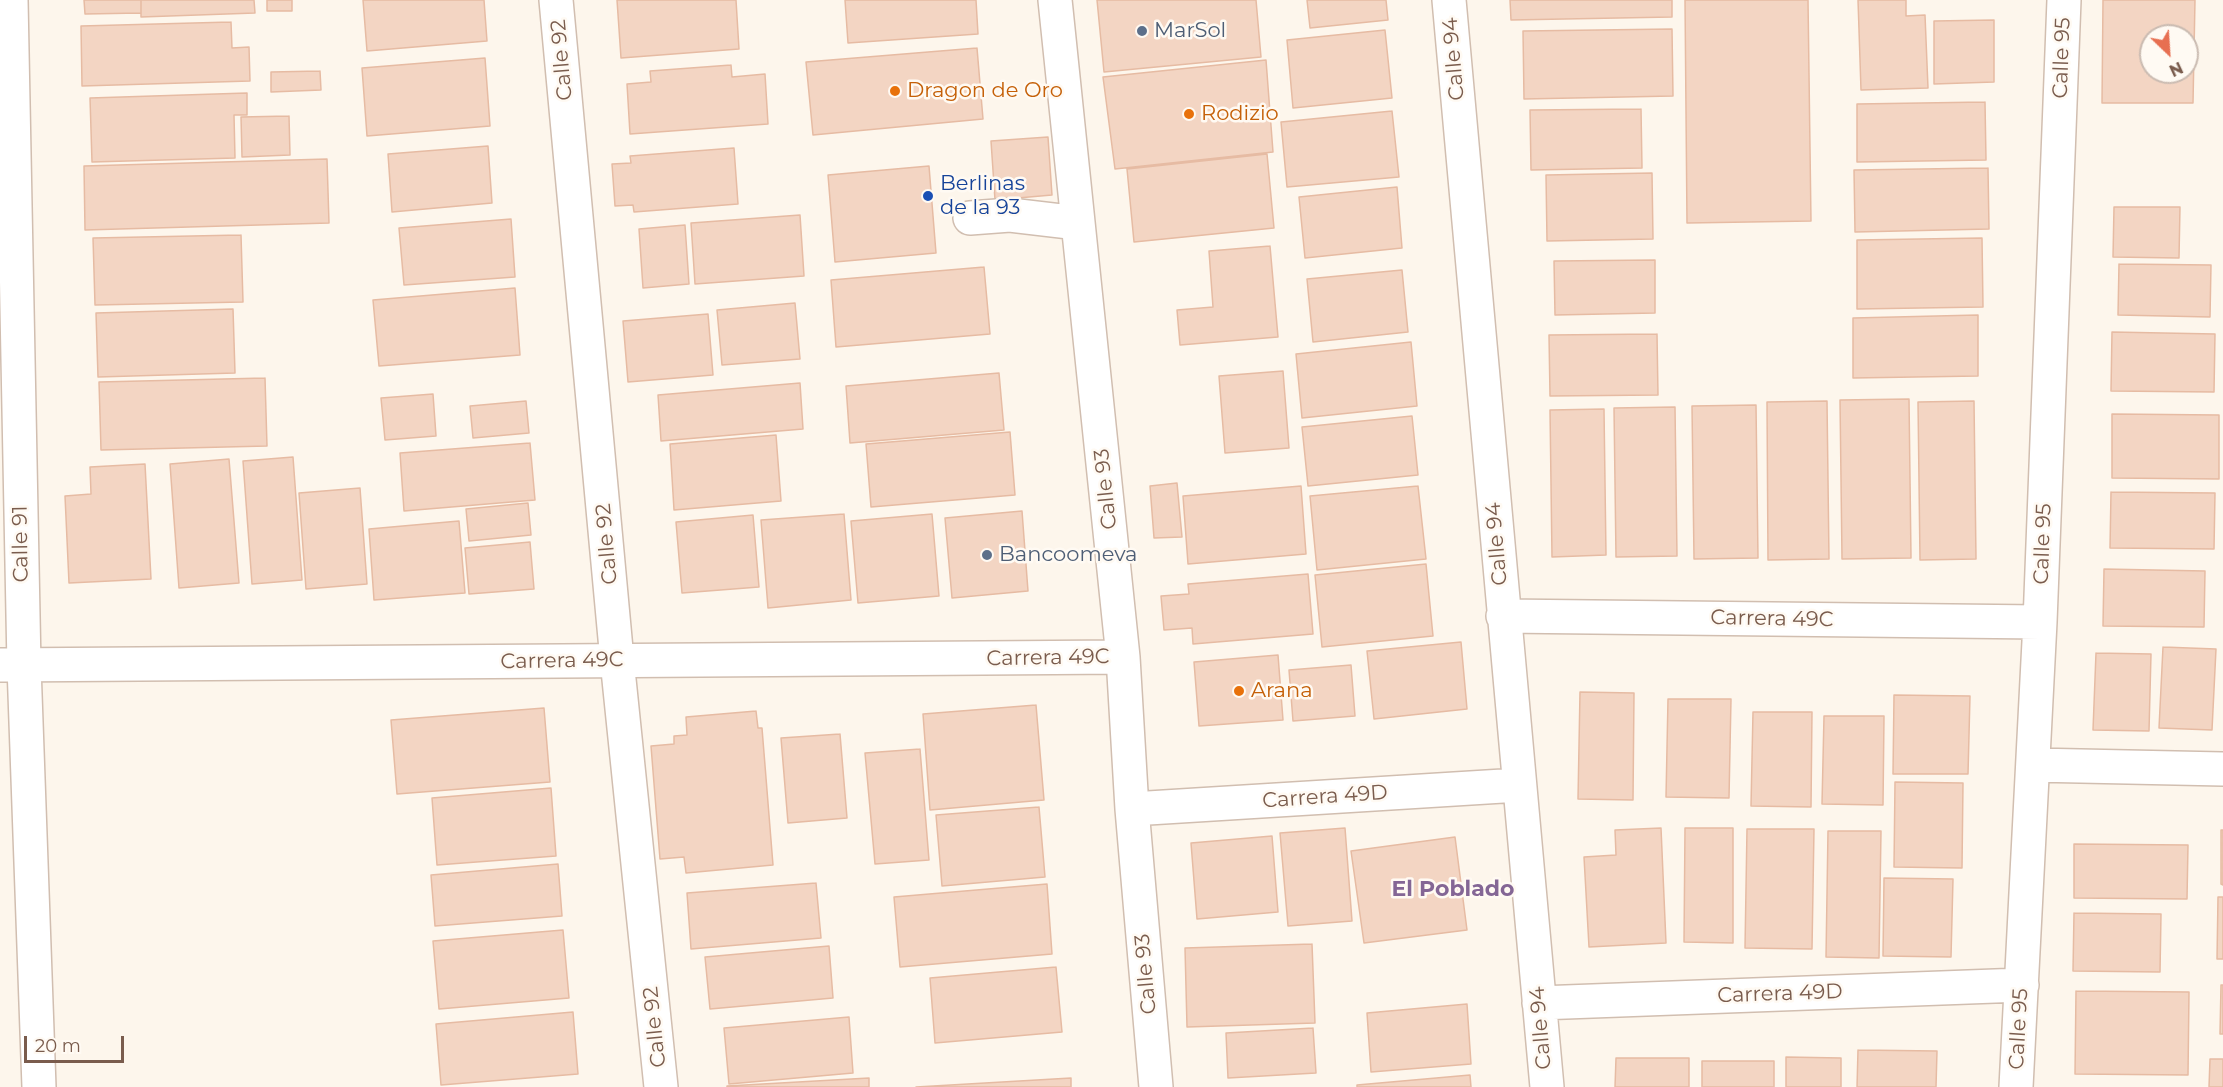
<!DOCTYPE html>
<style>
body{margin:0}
#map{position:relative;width:2223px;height:1087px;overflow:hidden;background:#fdf6ec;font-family:Montserrat,sans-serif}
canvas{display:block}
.north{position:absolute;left:2139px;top:24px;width:60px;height:60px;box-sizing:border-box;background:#fffaf3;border:2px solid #cabbb1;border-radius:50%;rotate:155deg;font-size:16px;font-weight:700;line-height:24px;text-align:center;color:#7a5c4d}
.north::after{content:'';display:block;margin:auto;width:21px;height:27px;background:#e76f51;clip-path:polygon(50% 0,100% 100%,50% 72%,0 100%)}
.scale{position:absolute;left:24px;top:1036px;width:100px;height:27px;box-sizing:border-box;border:3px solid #7a5c4d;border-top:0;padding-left:8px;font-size:18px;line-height:21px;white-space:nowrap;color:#7a5c4d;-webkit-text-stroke:4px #fffaf3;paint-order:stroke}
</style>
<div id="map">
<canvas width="2223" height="1087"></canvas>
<div class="north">N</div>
<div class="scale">20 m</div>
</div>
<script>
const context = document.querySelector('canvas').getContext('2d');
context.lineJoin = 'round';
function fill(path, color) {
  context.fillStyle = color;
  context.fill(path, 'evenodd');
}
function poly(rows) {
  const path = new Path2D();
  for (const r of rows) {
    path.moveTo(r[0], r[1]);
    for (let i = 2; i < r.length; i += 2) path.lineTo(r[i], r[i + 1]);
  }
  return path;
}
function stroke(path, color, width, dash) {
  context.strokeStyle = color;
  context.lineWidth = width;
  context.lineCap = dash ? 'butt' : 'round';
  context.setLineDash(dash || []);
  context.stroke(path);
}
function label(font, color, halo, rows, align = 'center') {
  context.font = font + ' Montserrat,sans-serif';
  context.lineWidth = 5;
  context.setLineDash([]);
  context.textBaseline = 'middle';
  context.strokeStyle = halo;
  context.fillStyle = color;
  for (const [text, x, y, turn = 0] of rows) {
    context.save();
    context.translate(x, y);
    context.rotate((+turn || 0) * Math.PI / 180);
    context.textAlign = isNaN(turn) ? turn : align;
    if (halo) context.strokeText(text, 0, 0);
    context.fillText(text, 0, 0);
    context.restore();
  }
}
const building = poly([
 [84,0,141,0,141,13,85,14,84,0],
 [141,0,254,0,255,13,141,17,141,0],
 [267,0,292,0,292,11,267,11,267,0],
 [363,0,484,0,487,41,367,51,363,0],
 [617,0,736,0,739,49,621,58,617,0],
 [845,0,976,0,978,34,848,43,845,0],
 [1097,0,1256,0,1261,57,1104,72,1097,0],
 [1307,0,1386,0,1388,20,1310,28,1307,0],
 [1510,0,1672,0,1672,17,1511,20,1510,0],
 [1685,0,1808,0,1811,221,1687,223,1685,0],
 [1858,0,1906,0,1906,16,1925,15,1928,88,1861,90,1858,0],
 [2103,0,2195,0,2193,103,2102,103,2103,0],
 [2151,36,2187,36,2187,72,2151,72,2151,36],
 [1994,20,1994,82,1934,84,1934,21,1994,20],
 [231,22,232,48,249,47,250,81,82,86,81,26,231,22],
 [1672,29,1673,96,1524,99,1523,31,1672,29],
 [1385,30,1392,98,1293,108,1287,40,1385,30],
 [977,48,983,119,813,135,806,62,977,48],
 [485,58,490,126,367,136,362,68,485,58],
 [1266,60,1273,152,1115,169,1103,77,1266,60],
 [731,65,732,77,765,74,768,124,630,134,627,84,651,82,650,71,731,65],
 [320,71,321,90,271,92,271,72,320,71],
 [247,93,247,115,234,115,235,158,92,162,90,98,247,93],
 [1985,102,1986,160,1857,162,1857,104,1985,102],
 [1641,109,1642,168,1531,170,1530,110,1641,109],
 [1392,111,1399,177,1287,187,1281,122,1392,111],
 [289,116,290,155,242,157,241,117,289,116],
 [1048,137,1052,195,995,200,991,141,1048,137],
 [488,146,492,203,392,212,388,154,488,146],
 [734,148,738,204,634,212,633,205,615,206,612,164,631,163,630,156,734,148],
 [1267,154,1274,228,1134,242,1127,169,1267,154],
 [327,159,329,223,85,230,84,166,327,159],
 [929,166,936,253,835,262,828,175,929,166],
 [1988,168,1989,229,1855,232,1854,170,1988,168],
 [1652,173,1653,239,1547,241,1546,175,1652,173],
 [1397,187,1402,248,1305,258,1299,197,1397,187],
 [2114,207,2180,207,2179,258,2113,257,2114,207],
 [800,215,804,276,695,284,691,223,800,215],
 [511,219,515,277,404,285,399,228,511,219],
 [685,225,689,284,643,288,639,229,685,225],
 [241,235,243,302,95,305,93,238,241,235],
 [1982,238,1983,307,1857,309,1857,240,1982,238],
 [1270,246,1278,337,1180,345,1177,310,1213,307,1209,251,1270,246],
 [1655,260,1655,313,1555,315,1554,261,1655,260],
 [2119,264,2211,265,2210,317,2118,315,2119,264],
 [984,267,990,334,836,347,831,280,984,267],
 [1402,270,1408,332,1313,342,1307,279,1402,270],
 [515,288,520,355,379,366,373,300,515,288],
 [795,303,800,359,722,365,717,310,795,303],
 [233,309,235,373,98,377,96,313,233,309],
 [708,314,713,375,628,382,623,321,708,314],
 [1978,315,1978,376,1853,378,1853,318,1978,315],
 [2112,332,2215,334,2214,392,2111,391,2112,332],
 [1657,334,1658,395,1550,396,1549,335,1657,334],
 [1411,342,1417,406,1302,418,1296,354,1411,342],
 [1283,371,1289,448,1225,453,1219,376,1283,371],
 [999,373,1004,430,850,443,846,386,999,373],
 [265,378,267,446,101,450,99,382,265,378],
 [800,383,803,429,661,441,658,395,800,383],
 [433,394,436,436,385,440,381,398,433,394],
 [1909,399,1911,558,1842,559,1840,400,1909,399],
 [526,401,529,433,473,438,470,406,526,401],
 [1827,401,1829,559,1768,560,1767,402,1827,401],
 [1974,401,1976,559,1920,560,1918,402,1974,401],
 [1756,405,1758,558,1694,559,1692,406,1756,405],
 [1675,407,1677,556,1616,557,1614,408,1675,407],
 [1604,409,1606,555,1552,557,1550,410,1604,409],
 [2112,414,2219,415,2219,479,2112,478,2112,414],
 [1412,416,1418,475,1308,486,1302,427,1412,416],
 [1010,432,1015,495,871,507,866,444,1010,432],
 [776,435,781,501,674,510,670,444,776,435],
 [530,443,535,500,404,511,400,453,530,443],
 [293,457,302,580,252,584,243,461,293,457],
 [229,459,239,583,179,588,170,464,229,459],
 [145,464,151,579,69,583,65,496,91,494,90,467,145,464],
 [1177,483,1182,537,1154,538,1150,486,1177,483],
 [1301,486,1306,554,1188,564,1183,496,1301,486],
 [1418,486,1426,559,1317,570,1310,496,1418,486],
 [360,488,367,584,306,589,299,493,360,488],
 [2111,492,2215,493,2214,549,2110,548,2111,492],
 [528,503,531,535,469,541,466,509,528,503],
 [1022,511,1028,591,952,598,945,518,1022,511],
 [844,514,851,600,768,608,761,520,844,514],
 [932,514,939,596,858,603,851,521,932,514],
 [753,515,759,587,682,593,676,522,753,515],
 [459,521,465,593,374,600,369,529,459,521],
 [530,542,534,589,469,594,465,548,530,542],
 [1426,564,1433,636,1322,647,1315,575,1426,564],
 [2104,569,2205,571,2204,627,2103,626,2104,569],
 [1308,574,1313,634,1193,644,1192,628,1164,630,1161,596,1189,594,1188,584,1308,574],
 [1461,642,1467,709,1374,719,1367,651,1461,642],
 [2163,647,2216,649,2212,730,2159,728,2163,647],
 [2096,653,2151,654,2149,731,2093,730,2096,653],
 [1278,655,1283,720,1199,726,1194,662,1278,655],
 [1351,665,1355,716,1293,721,1289,670,1351,665],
 [1580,692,1634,693,1633,800,1578,799,1580,692],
 [1894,695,1970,696,1968,774,1893,774,1894,695],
 [1668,699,1731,699,1729,798,1666,797,1668,699],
 [1036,705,1044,800,930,810,923,714,1036,705],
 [544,708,550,782,397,794,391,720,544,708],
 [756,711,758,728,762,728,773,865,686,873,684,857,660,859,651,746,674,744,674,736,687,735,686,717,756,711],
 [1753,712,1812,712,1811,807,1751,806,1753,712],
 [1824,716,1884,716,1883,805,1822,804,1824,716],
 [840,734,847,818,788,823,781,738,840,734],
 [920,749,929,860,875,864,865,753,920,749],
 [1895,782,1963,783,1962,868,1894,867,1895,782],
 [551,788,556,856,437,865,432,798,551,788],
 [1039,807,1045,877,942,886,936,815,1039,807],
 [1345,828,1352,921,1288,926,1280,833,1345,828],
 [1661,828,1666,943,1589,947,1584,857,1616,855,1615,830,1661,828],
 [1685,828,1733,828,1733,943,1684,942,1685,828],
 [1747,829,1814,829,1812,949,1745,948,1747,829],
 [2221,830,2223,830,2223,885,2221,884,2221,830],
 [1828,831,1881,831,1879,958,1826,957,1828,831],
 [1272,836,1278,912,1197,919,1191,843,1272,836],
 [1455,837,1467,930,1364,943,1351,851,1455,837],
 [2074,844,2188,845,2187,899,2074,898,2074,844],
 [558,864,562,916,435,926,431,875,558,864],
 [1884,878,1953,879,1951,957,1883,956,1884,878],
 [816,883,821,938,691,949,687,893,816,883],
 [1047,884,1052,954,900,967,894,897,1047,884],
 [2218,897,2223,897,2223,959,2217,959,2218,897],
 [2074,913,2161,914,2160,972,2073,971,2074,913],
 [563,930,569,998,439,1009,433,941,563,930],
 [1312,944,1315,1023,1187,1027,1185,948,1312,944],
 [829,946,833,998,710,1009,705,957,829,946],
 [1056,967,1062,1032,935,1043,930,978,1056,967],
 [2221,985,2223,985,2223,1034,2220,1034,2221,985],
 [2076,991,2189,992,2188,1075,2075,1074,2076,991],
 [1467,1004,1471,1064,1371,1072,1367,1013,1467,1004],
 [573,1012,578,1074,441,1085,436,1024,573,1012],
 [849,1017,853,1073,729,1084,724,1028,849,1017],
 [1313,1028,1316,1073,1228,1078,1226,1033,1313,1028],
 [1858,1050,1937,1051,1936,1087,1857,1087,1858,1050],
 [1786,1057,1841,1058,1841,1087,1786,1087,1786,1057],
 [1616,1058,1689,1058,1689,1087,1615,1087,1616,1058],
 [2210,1059,2223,1059,2223,1087,2209,1087,2210,1059],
 [1702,1061,1774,1061,1774,1087,1702,1087,1702,1061],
 [1470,1075,1471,1087,1357,1087,1357,1085,1470,1075],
 [869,1078,869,1087,727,1087,727,1086,869,1078],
 [1071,1078,1071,1087,916,1087,1071,1078]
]);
fill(building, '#f3d5c3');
stroke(building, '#e6bba3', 1.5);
const minor = poly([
 [11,0,24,666,39,1087],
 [556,0,617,660,661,1087],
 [1055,0,1123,657,1132,809,1156,1087],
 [1449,0,1547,1087],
 [970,218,1010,215,1078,223],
 [1503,616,2040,622],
 [0,665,1123,657],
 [2033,765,2223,769],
 [1132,809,1519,785],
 [1539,1003,2022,985],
 [2016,1087,2040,622,2064,0]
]);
stroke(minor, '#d1beb0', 36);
stroke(minor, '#fff', 33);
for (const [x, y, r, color] of [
 [1142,31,6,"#5c6f8a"],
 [895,91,6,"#e8710a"],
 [1189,114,6,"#e8710a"],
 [928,196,6,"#1a4fb4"],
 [987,555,6,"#5c6f8a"],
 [1239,691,6,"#e8710a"]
]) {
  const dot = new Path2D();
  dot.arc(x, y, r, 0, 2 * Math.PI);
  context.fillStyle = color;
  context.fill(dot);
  stroke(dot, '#fffaf3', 2);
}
label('21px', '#4e5e75', '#fffaf3', [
 ["MarSol",1154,31],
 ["Bancoomeva",999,555]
], 'left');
label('21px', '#7a5c4d', '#fffaf3', [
 ["Calle 95",2062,58,-88],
 ["Calle 94",1454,59,-95],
 ["Calle 92",562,60,-95],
 ["Calle 93",1106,489,-96],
 ["Calle 91",21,544,-91],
 ["Calle 92",607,544,-95],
 ["Calle 94",1497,544,-95],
 ["Calle 95",2043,544,-88],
 ["Carrera 49C",1772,619,1],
 ["Carrera 49C",1048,658,-1],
 ["Carrera 49C",562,661,-1],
 ["Carrera 49D",1325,797,-4],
 ["Calle 93",1146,974,-95],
 ["Carrera 49D",1780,994,-2],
 ["Calle 92",655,1027,-96],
 ["Calle 94",1541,1028,-95],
 ["Calle 95",2019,1029,-87]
]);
label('21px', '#c56008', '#fffaf3', [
 ["Dragon de Oro",907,91],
 ["Rodizio",1201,114],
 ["Arana",1251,691]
], 'left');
label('21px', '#164399', '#fffaf3', [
 ["Berlinas",940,184],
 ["de la 93",940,208]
], 'left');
label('bold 22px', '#846695', '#fffaf3', [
 ["El Poblado",1453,890]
]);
</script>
